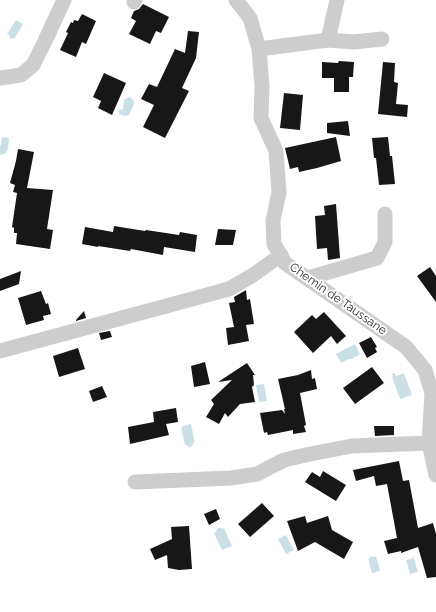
<!DOCTYPE html>
<style>
body{margin:0}
canvas{display:block;background:#fff}
</style>
<canvas width="436" height="612"></canvas>
<script>
const context = document.querySelector('canvas').getContext('2d');
context.lineJoin = 'round';
function fill(path, color) {
  context.fillStyle = color;
  context.fill(path, 'evenodd');
}
function poly(rows) {
  const path = new Path2D();
  for (const r of rows) {
    path.moveTo(r[0], r[1]);
    for (let i = 2; i < r.length; i += 2) path.lineTo(r[i], r[i + 1]);
  }
  return path;
}
function stroke(path, color, width, dash) {
  context.strokeStyle = color;
  context.lineWidth = width;
  context.lineCap = dash ? 'butt' : 'round';
  context.setLineDash(dash || []);
  context.stroke(path);
}
function label(font, color, halo, rows, align = 'center') {
  context.font = font + ' Raleway,sans-serif';
  context.lineWidth = 4;
  context.setLineDash([]);
  context.textBaseline = 'middle';
  context.strokeStyle = halo;
  context.fillStyle = color;
  for (const [text, x, y, turn = 0] of rows) {
    context.save();
    context.translate(x, y);
    context.rotate((+turn || 0) * Math.PI / 180);
    context.textAlign = isNaN(turn) ? turn : align;
    if (halo) context.strokeText(text, 0, 0);
    context.fillText(text, 0, 0);
    context.restore();
  }
}
fill(poly([
 [16,20,23,24,14,39,13,38,10,39,9,35,7,34],
 [130,97,134,101,134,104,129,115,125,116,119,114,119,110,123,109,123,108,124,100,127,98],
 [2,137,9,138,8,149,5,154,0,155,0,146,1,145],
 [355,344,360,354,352,359,349,359,341,363,336,354],
 [395,373,396,376,404,373,412,395,400,399,392,377,393,376,392,374],
 [264,384,267,401,259,402,256,385],
 [191,424,195,443,193,443,193,445,190,447,187,446,187,445,185,445,181,427],
 [218,528,221,528,222,529,224,528,232,546,222,550,214,533,216,532,217,529],
 [286,535,294,550,286,554,278,539],
 [371,556,374,557,376,556,380,571,372,573,368,559,370,558],
 [414,558,418,572,410,574,406,560]
]), '#cbe0e6');
fill(poly([
 [143,4,169,17,161,33,156,31,150,44,129,34,136,21,131,18,134,11,139,9],
 [82,14,96,21,86,44,82,42,76,57,60,50,68,33,66,32,71,22,73,23,74,20,78,21],
 [188,31,199,32,196,58,182,88,189,91,165,138,143,127,154,105,141,99,149,84,157,87,175,49,185,53],
 [339,61,354,62,353,77,349,77,349,92,334,92,334,78,322,78,322,62,338,63],
 [383,62,395,63,394,82,398,83,396,104,408,105,407,117,378,114],
 [104,73,126,83,112,115,98,108,101,101,93,97],
 [284,93,303,95,300,130,280,128],
 [348,121,350,136,327,133,327,123],
 [336,137,341,161,317,168,299,172,298,167,290,169,285,148],
 [388,137,390,156,392,156,395,184,379,185,376,158,374,158,372,138],
 [18,149,34,152,27,188,53,190,47,229,53,230,50,249,16,244,17,233,14,233,14,228,12,227,17,193,13,192,15,185,10,183,16,161],
 [336,204,340,258,328,260,327,248,317,249,315,216,325,215,324,206],
 [114,226,145,231,146,230,179,235,180,232,197,235,195,252,164,247,163,255,131,249,130,251,98,246,98,247,82,244,85,227,113,232],
 [218,229,236,230,233,245,215,245],
 [430,267,436,276,436,302,417,276],
 [21,271,19,284,0,291,0,279],
 [246,290,247,300,250,299,254,324,246,325,249,341,228,345,226,328,234,327,229,303,235,302,234,297],
 [41,291,46,304,48,303,51,314,43,316,44,320,26,325,18,298],
 [84,311,86,318,76,321,76,320],
 [324,312,346,336,337,344,331,336,313,353,294,332,312,315,316,319],
 [110,331,112,337,101,340,99,333],
 [371,337,377,347,375,348,377,352,367,358,359,343],
 [78,348,85,369,59,377,53,356],
 [205,362,210,384,194,387,191,366],
 [247,363,255,375,253,375,254,385,252,387,255,402,240,404,228,417,225,413,219,424,206,417,214,404,211,400,232,380,218,382],
 [372,367,384,383,355,404,343,388],
 [311,370,312,379,315,378,317,389,300,393,306,425,304,426,306,432,293,434,293,430,268,435,267,432,264,433,260,413,282,410,285,414,284,409,285,409,278,379,298,375],
 [102,386,107,397,93,402,89,391],
 [176,408,178,422,166,424,169,435,130,444,128,427,154,422,153,412],
 [374,426,394,426,394,435,375,436],
 [399,461,403,481,409,480,418,528,433,523,436,534,436,577,427,578,418,547,401,553,401,551,388,554,384,541,397,538,387,484,376,486,374,476,356,481,353,470],
 [323,471,346,485,336,501,305,482,312,472,320,477],
 [262,503,274,516,250,537,238,524],
 [216,509,220,519,209,525,204,514],
 [305,516,307,523,328,516,332,530,353,542,344,559,315,542,298,551,287,521],
 [189,526,192,569,179,570,168,568,167,555,155,560,150,549,172,539,171,527]
]), '#171717');
stroke(poly([
 [236,0,250,18,259,49,262,86,261,118,276,151,279,192,273,221,274,244,285,263,406,347,425,370,432,393,429,443,436,475],
 [134,2,135,0],
 [328,40,354,42,382,39],
 [259,49,328,40,337,0],
 [0,78,21,75,33,65,45,41,64,0],
 [308,278,377,258,385,242,385,214],
 [0,351,229,289,253,275,281,255],
 [135,482,231,478,257,474,284,460,310,454,352,446,429,443]
]), '#cdcdcd', 15);
label('12px', '#303030', '#fff', [
 ["Chemin de Taussane",338,299,35]
]);
</script>
